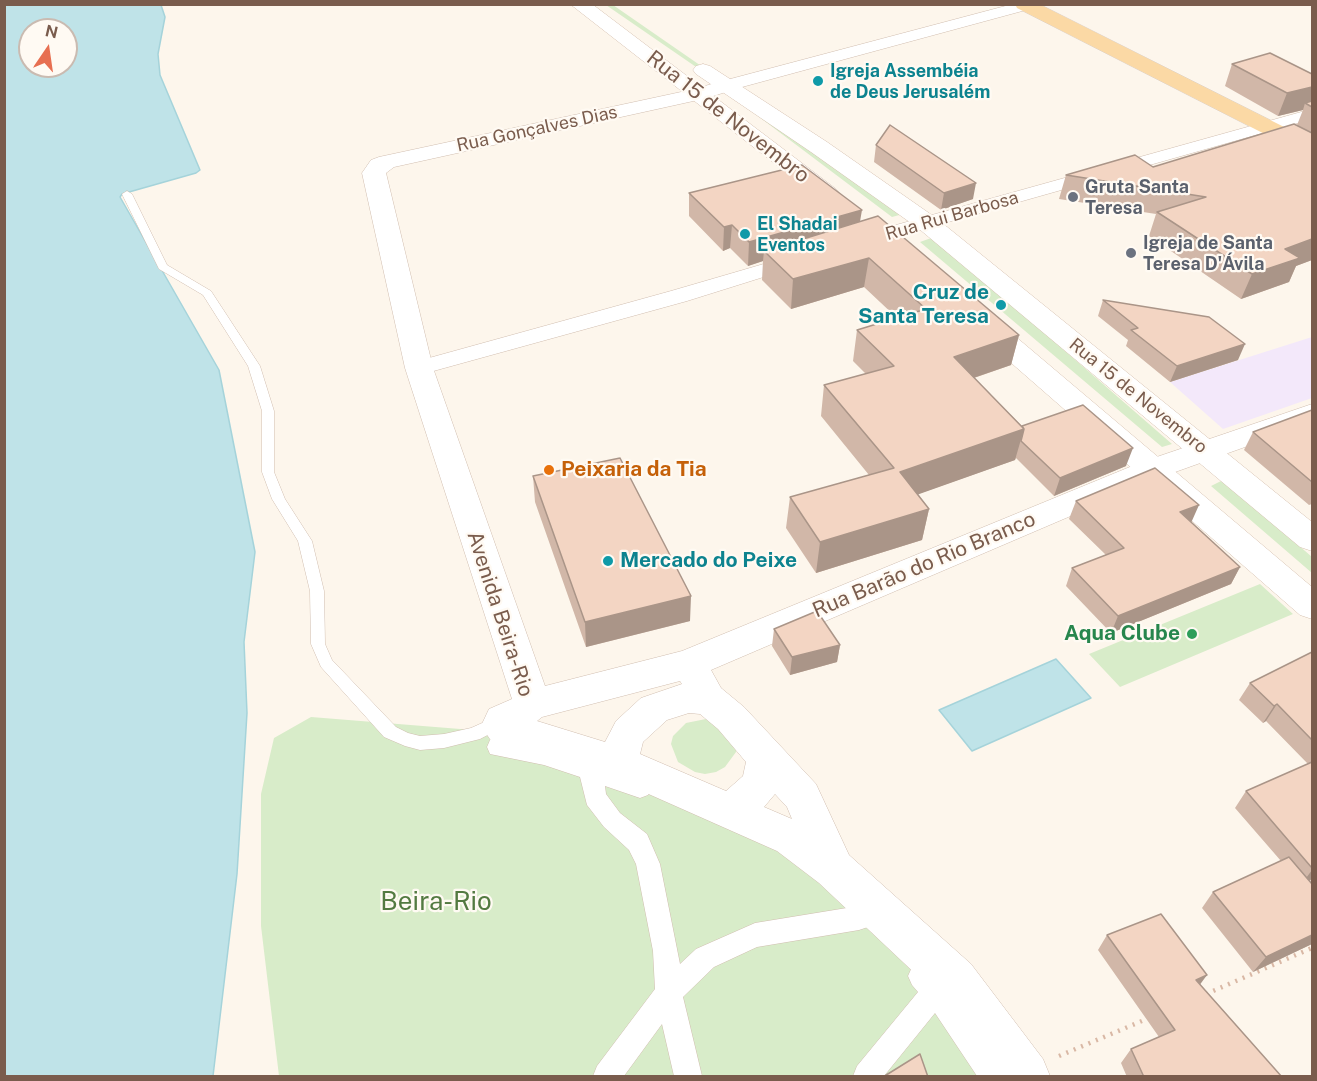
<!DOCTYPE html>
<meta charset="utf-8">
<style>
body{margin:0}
#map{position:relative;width:1317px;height:1081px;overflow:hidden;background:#fdf6ec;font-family:"Public Sans",sans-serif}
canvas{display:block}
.frame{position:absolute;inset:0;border:6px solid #7a5c4d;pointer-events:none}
.north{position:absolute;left:18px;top:18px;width:60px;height:60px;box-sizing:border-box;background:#fffaf3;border:2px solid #cabbb1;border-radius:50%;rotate:13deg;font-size:16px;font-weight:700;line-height:24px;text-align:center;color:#7a5c4d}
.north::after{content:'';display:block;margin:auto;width:21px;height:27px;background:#e76f51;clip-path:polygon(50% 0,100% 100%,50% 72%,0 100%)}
</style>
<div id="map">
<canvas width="1317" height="1081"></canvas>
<div class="frame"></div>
<div class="north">N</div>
</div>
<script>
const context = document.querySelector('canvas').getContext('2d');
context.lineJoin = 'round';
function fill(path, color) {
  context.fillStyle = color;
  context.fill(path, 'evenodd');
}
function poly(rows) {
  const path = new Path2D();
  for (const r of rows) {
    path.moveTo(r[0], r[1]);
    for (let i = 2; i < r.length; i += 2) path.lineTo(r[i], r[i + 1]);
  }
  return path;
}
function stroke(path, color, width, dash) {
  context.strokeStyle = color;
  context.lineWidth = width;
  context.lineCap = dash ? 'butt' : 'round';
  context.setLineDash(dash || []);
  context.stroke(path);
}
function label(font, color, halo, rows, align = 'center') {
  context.font = font + ' "Public Sans",sans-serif';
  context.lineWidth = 4.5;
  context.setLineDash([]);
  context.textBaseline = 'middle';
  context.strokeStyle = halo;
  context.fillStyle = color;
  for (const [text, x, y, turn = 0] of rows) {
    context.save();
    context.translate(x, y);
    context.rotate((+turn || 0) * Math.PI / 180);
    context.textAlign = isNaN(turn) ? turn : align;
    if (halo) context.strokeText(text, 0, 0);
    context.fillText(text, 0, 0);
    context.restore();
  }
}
fill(poly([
 [1312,337,1312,398,1223,429,1170,382]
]), '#f3e8fa');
fill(poly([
 [606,5,613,5,720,79,715,80],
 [726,92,903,214,892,217],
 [934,237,1172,444,1162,447,920,242],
 [1223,480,1312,557,1312,573,1211,486],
 [1260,584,1293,614,1120,687,1089,654],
 [311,717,485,731,782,819,960,1025,993,1076,279,1076,261,926,261,794,274,738],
 [706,719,736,743,736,752,725,767,716,772,705,774,695,772,678,762,671,744,673,736,686,723]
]), '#d8ecc9');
const water = poly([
 [5,5,161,5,165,17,158,54,160,75,200,170,196,173,122,194,120,197,219,370,255,552,244,642,247,713,237,874,213,1076,5,1076,5,5],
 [30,30,66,30,66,66,30,66,30,30],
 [1056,659,1091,698,972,751,939,710,1056,659]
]);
fill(water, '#bfe3e8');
stroke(water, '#a5d3da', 1.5);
const service = poly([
 [127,191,132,194,167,265,211,291,260,366,274,411,274,472,285,499,312,541,324,591,325,644,332,660,396,727,408,733,420,736,444,734,471,728,500,715,505,716,508,721,505,726,480,739,444,748,420,750,405,746,384,737,321,667,311,644,310,591,298,541,272,499,262,472,262,411,248,366,203,295,159,269,122,194,127,191]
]);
const pedestrian = poly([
 [498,737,544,745,648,781,652,788,648,795,640,798,605,786,606,794,620,813,647,834,660,864,680,964,696,949,755,923,859,906,868,909,872,918,868,927,859,930,757,947,714,967,683,997,702,1076,674,1076,662,1024,624,1076,593,1076,597,1066,655,989,653,951,636,864,629,850,604,827,587,805,580,777,544,765,490,754,487,747,490,740,498,737],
 [921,963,930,967,945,982,1003,1066,1007,1076,977,1076,935,1013,884,1076,853,1076,857,1066,918,992,912,985,908,976,912,967,921,963]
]);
const minor = poly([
 [1013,4,1039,4,1037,7,731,90,719,90,717,86,719,82,1013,4],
 [1312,109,1312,119,867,245,860,247,853,245,850,241,853,237,1312,109],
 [798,254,805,256,808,260,805,264,687,301,419,375,411,373,407,368,411,363,671,291,798,254]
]);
const tertiary = poly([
 [725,80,732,82,735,86,732,90,707,98,394,167,386,173,433,368,545,686,682,651,1142,462,1312,404,1312,423,1164,476,711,670,721,688,744,707,816,784,849,855,971,964,1043,1059,1050,1076,997,1076,939,996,819,883,777,851,608,776,535,752,492,742,481,726,489,709,512,699,405,368,362,173,371,160,379,157,695,89,725,80],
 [680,681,682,684,641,698,616,721,605,742,537,721,542,717,680,681],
 [689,713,700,714,718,729,746,762,743,776,726,791,640,754,643,742,667,720,689,713],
 [775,794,787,807,792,819,764,807,775,794]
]);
const secondary = poly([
 [570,4,592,4,836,189,840,194,836,199,828,201,820,199,570,4],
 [703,64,710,66,827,142,936,218,1312,522,1312,551,1300,547,918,228,811,152,696,74,693,70,696,66,703,64],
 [980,313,990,315,1312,587,1312,619,1300,615,970,327,966,321,970,315,980,313]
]);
const primary = poly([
 [1015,4,1039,4,1312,141,1312,156,1304,154,1017,8,1015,4]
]);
stroke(service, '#d1beb0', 1);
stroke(pedestrian, '#d1beb0', 1);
stroke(minor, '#d1beb0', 1);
stroke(tertiary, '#d1beb0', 1);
stroke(secondary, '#d6c0b0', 1);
stroke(primary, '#dad1cd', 1);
stroke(poly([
 [1206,994,1312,948],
 [1059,1056,1149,1018]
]), '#d9b8a5', 4.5, [2, 6]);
fill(service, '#fff');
fill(pedestrian, '#fff');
fill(minor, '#fff');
fill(tertiary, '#fff');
fill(secondary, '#fff');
fill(primary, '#fbd9a5');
fill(poly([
 [1232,64,1312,74,1312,260,1296,266,1289,282,1241,299,1149,236,1156,214,1059,199,1066,175,1153,167,1297,125,1303,110,1278,116,1225,86],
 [876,145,973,199,941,210,874,162],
 [689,193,860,222,1019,335,1011,365,974,378,1022,426,1126,466,1054,496,1016,458,1015,460,918,494,929,509,922,540,816,573,786,528,790,497,869,475,821,416,824,385,866,374,853,361,857,330,897,318,864,287,791,309,762,280,763,261,748,266,730,248,723,251,689,216],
 [1103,300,1238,360,1170,382,1126,346,1128,340,1098,316],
 [1312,410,1312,504,1309,505,1244,450,1253,432],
 [533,476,690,621,586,647,535,502],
 [1076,501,1191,523,1240,567,1231,584,1111,633,1066,586,1072,568,1106,555,1069,519],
 [774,629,840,645,837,662,790,675,772,646],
 [1312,652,1312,879,1310,881,1312,884,1312,944,1253,972,1202,908,1213,892,1281,861,1235,808,1246,791,1308,764,1266,721,1263,723,1239,700,1250,683],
 [1107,935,1200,984,1282,1077,1127,1077,1121,1063,1131,1049,1159,1037,1098,950]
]), '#d1b7a8');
fill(poly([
 [1312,87,1312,107,1305,103,1303,110,1278,116,1287,93],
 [976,183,973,199,941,210,944,193],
 [862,210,858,233,764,251,763,261,748,266,749,242],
 [732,225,730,248,723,251,724,227],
 [1312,239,1312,260,1296,266,1289,282,1241,299,1252,274,1285,249],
 [869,258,864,287,791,309,793,279],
 [1019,335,1011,365,947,387,954,357],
 [1245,344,1238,360,1170,382,1177,366],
 [1024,429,1015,460,894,503,900,472],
 [1133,448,1126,466,1054,496,1060,478],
 [1199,505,1191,523,1180,512],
 [929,509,922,540,816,573,820,542],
 [1240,567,1231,584,1111,633,1118,616],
 [691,596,690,621,586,647,585,622],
 [840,645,837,662,790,675,792,657],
 [1277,704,1266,721,1263,723,1274,706],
 [1312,870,1312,879,1301,885],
 [1312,935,1312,944,1253,972,1266,957],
 [1207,975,1196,990,1196,980]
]), '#aa9588');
const building = poly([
 [1270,53,1312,74,1312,87,1287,93,1232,64,1270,53],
 [1312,101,1312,107,1305,103,1312,101],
 [1294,124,1312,133,1312,239,1285,249,1300,258,1252,274,1157,212,1206,197,1066,175,1135,155,1153,167,1294,124],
 [890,125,976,183,944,193,876,145,890,125],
 [802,165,862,210,749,242,732,225,724,227,689,193,802,165],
 [878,216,1019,335,954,357,1024,429,900,472,929,509,820,542,790,497,894,468,824,385,894,366,857,330,926,309,869,258,793,279,764,251,878,216],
 [1103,300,1209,317,1245,344,1177,366,1131,330,1138,328,1103,300],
 [1083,405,1133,448,1060,478,1021,441,1024,429,1022,426,1083,405],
 [1312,410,1312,482,1253,432,1312,410],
 [620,458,691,596,585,622,533,476,620,458],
 [1155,468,1199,505,1180,512,1240,567,1118,616,1072,568,1124,548,1076,501,1155,468],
 [817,611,840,645,792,657,774,629,817,611],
 [1312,652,1312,740,1277,704,1274,706,1250,683,1312,652],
 [1312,762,1312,868,1246,791,1312,762],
 [1289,857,1312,884,1312,935,1266,957,1213,892,1289,857],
 [1161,914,1207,975,1196,980,1282,1077,1144,1077,1131,1049,1175,1030,1107,935,1161,914],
 [920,1054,928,1077,883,1077,920,1054]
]);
fill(building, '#f3d5c3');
stroke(building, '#aa9588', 1.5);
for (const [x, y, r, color] of [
 [818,81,6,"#0f9aa8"],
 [1073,197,6,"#6b7280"],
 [745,234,6,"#0f9aa8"],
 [1131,253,6,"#6b7280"],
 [1001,305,6,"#0f9aa8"],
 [549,470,6,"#e8710a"],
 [608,561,6,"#0f9aa8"],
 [1192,634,6,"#2e9e5b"]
]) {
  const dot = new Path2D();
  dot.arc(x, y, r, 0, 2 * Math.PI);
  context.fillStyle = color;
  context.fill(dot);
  stroke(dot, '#fffaf3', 2);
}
label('bold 18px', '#0d838f', '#fffaf3', [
 ["Igreja Assembéia",830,71],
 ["de Deus Jerusalém",830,92],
 ["El Shadai",757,224],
 ["Eventos",757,245]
], 'left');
label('18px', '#7a5c4d', '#fffaf3', [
 ["Rua Gonçalves Dias",537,129,-12],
 ["Rua Rui Barbosa",952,216,-16],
 ["Rua 15 de Novembro",1138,396,39]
]);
label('bold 18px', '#5b616d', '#fffaf3', [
 ["Gruta Santa",1085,187],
 ["Teresa",1085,208],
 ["Igreja de Santa",1143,243],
 ["Teresa D'Ávila",1143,264]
], 'left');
label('21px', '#7a5c4d', '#fffaf3', [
 ["Rua 15 de Novembro",728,117,38],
 ["Rua Barão do Rio Branco",924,565,-23],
 ["Avenida Beira-Rio",500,614,72]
]);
label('bold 21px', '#0d838f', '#fffaf3', [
 ["Cruz de",989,293],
 ["Santa Teresa",989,317],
 ["Mercado do Peixe",620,561,"left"]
], 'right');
label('bold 21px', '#c56008', '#fffaf3', [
 ["Peixaria da Tia",561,470]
], 'left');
label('bold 21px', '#27864d', '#fffaf3', [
 ["Aqua Clube",1180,634]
], 'right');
label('26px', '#537a41', '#fffaf3', [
 ["Beira-Rio",436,902]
]);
</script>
